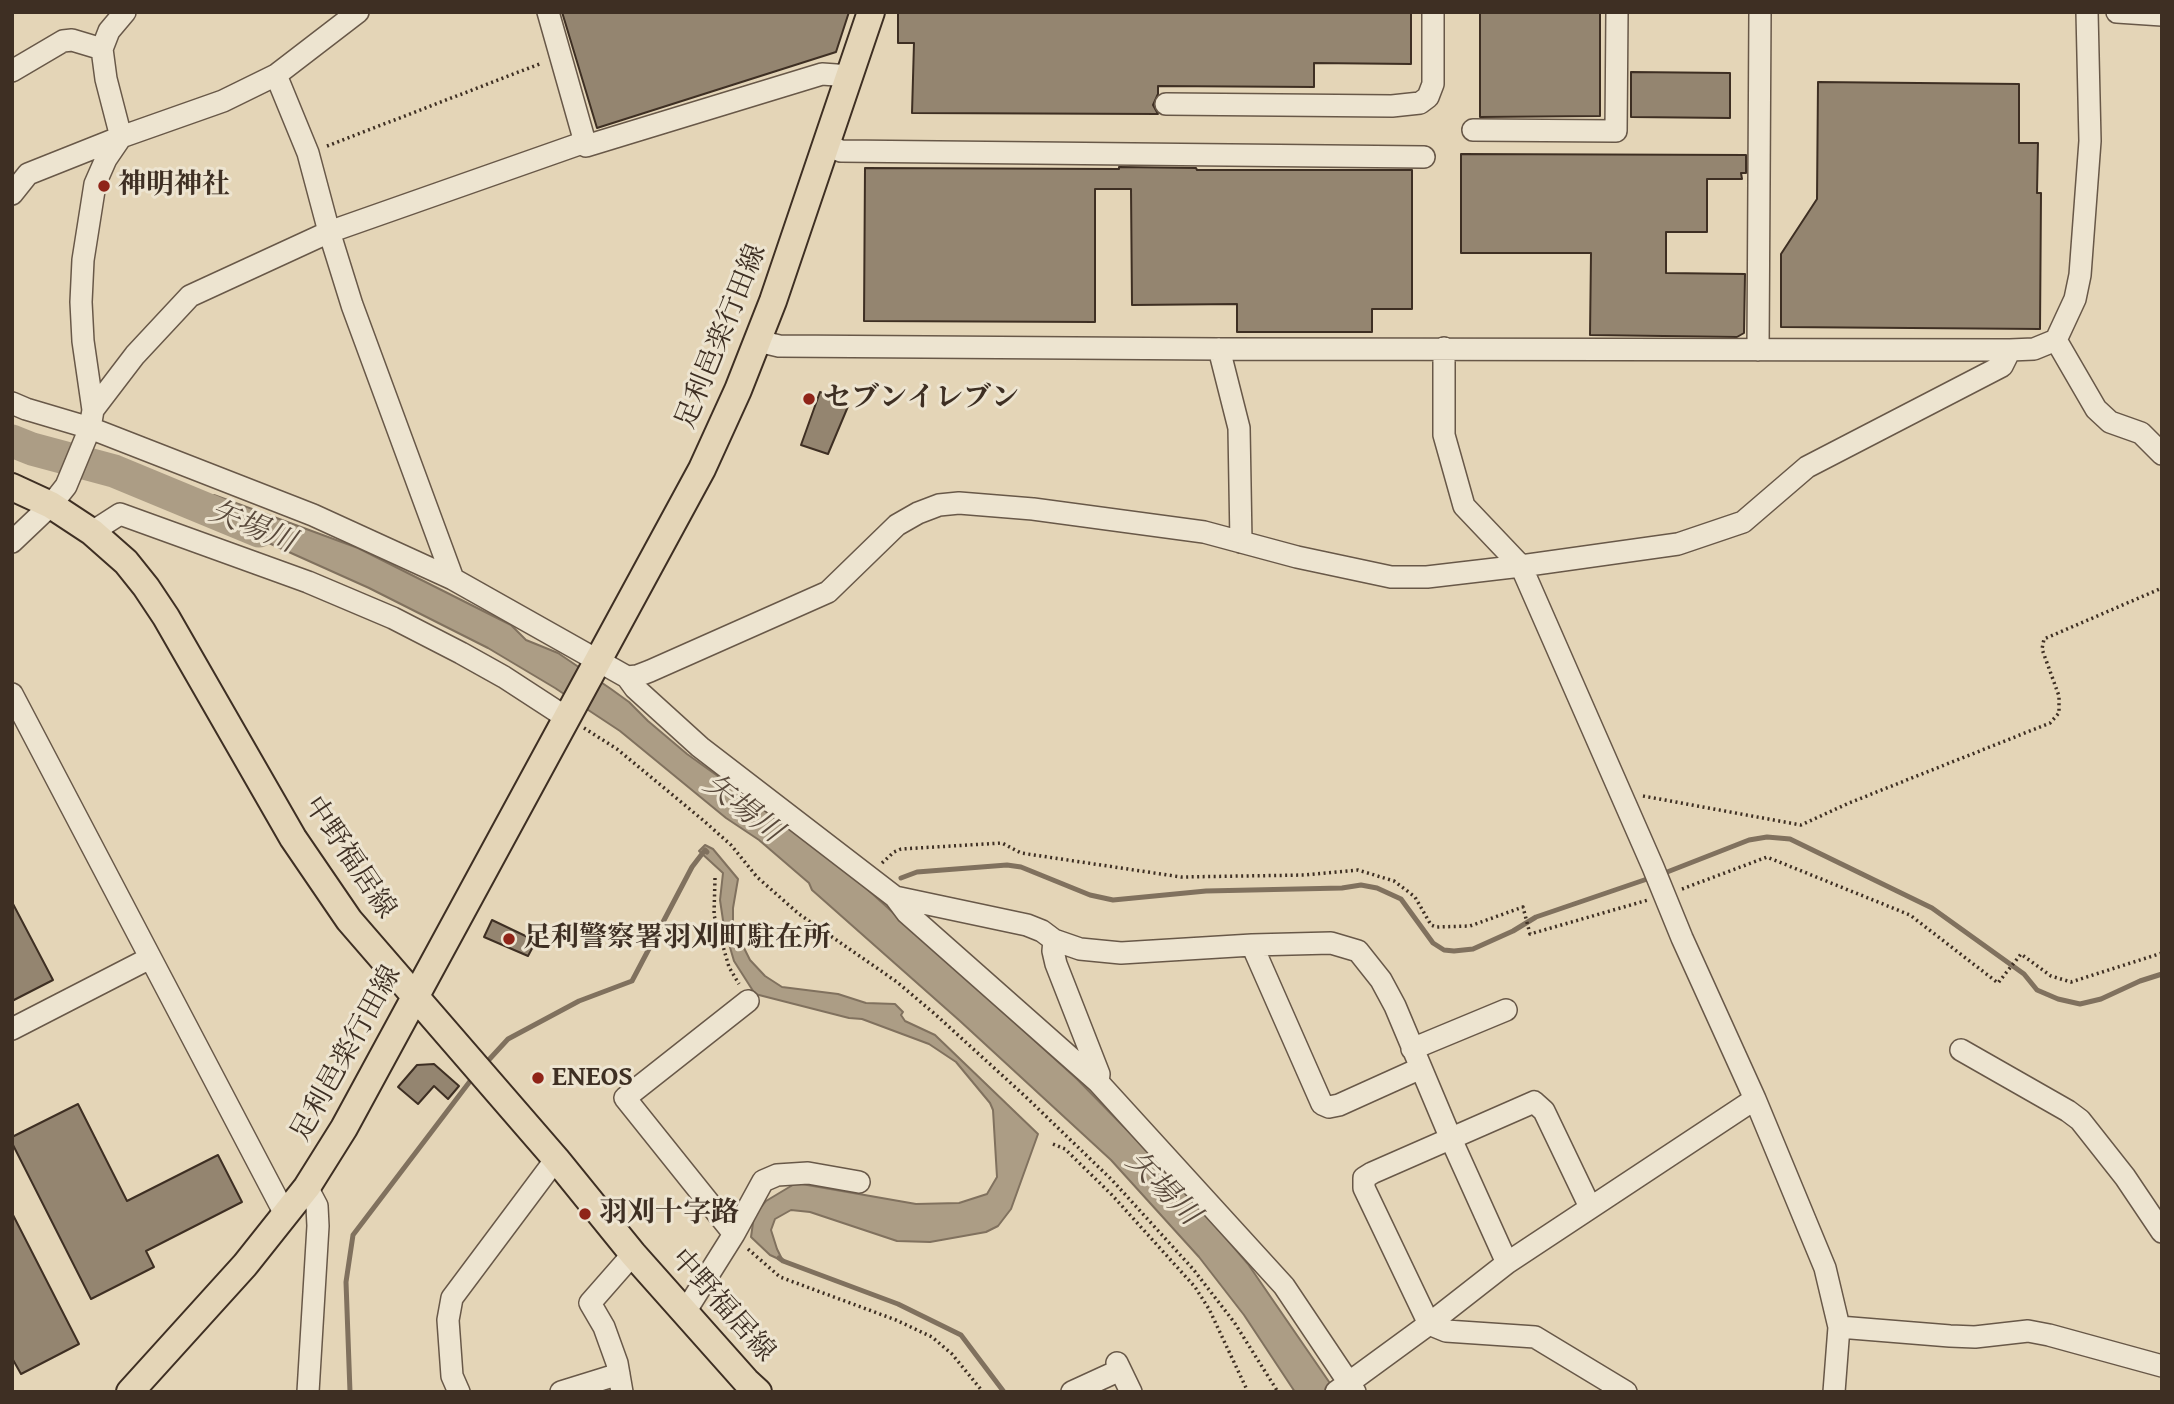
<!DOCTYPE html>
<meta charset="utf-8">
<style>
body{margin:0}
#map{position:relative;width:2174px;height:1404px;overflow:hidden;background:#e4d5b7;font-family:"Gentium Book Plus",serif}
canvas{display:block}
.frame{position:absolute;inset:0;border:14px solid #3e2f23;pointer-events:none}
</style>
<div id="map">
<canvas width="2174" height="1404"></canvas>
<div class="frame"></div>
</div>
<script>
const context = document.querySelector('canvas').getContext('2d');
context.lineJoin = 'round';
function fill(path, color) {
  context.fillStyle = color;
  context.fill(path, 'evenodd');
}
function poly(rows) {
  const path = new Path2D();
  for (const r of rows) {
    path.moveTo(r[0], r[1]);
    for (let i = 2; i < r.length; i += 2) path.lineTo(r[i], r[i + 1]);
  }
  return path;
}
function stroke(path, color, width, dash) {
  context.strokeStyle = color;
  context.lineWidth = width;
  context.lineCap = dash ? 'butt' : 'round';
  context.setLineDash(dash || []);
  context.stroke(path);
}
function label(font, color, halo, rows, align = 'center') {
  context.font = font + ' "Gentium Book Plus","Noto Serif JP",serif';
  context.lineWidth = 6;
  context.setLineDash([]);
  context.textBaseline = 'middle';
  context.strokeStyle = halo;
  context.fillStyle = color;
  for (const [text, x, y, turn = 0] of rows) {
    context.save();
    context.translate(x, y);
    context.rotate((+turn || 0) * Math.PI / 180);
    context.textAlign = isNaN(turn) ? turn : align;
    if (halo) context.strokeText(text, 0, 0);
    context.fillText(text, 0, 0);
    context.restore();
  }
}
const water = poly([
 [214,495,358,548,511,625,526,640,558,653,611,689,629,702,648,721,687,754,835,860,1077,1079,1176,1180,1248,1264,1336,1392,1295,1392,1244,1315,1199,1257,1111,1160,960,1021,812,890,809,883,759,840,726,818,620,731,555,688,488,648,369,588,222,522,214,495],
 [705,845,713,849,738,879,733,908,733,926,750,960,765,976,782,987,838,994,866,1003,895,1004,903,1012,901,1015,905,1021,935,1035,1038,1134,1011,1209,998,1226,986,1232,930,1242,897,1241,810,1212,791,1210,775,1219,771,1230,777,1249,783,1261,770,1255,751,1237,754,1216,766,1201,796,1183,916,1204,959,1203,987,1194,997,1177,993,1110,990,1103,956,1062,929,1044,862,1019,849,1018,755,994,734,961,724,927,720,900,723,873,699,851,705,845]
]);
fill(water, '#ac9d85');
stroke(water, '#80715e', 2);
stroke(poly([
 [1662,874,1749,840,1767,837,1790,839,1932,908,2024,974,2037,990,2058,999,2080,1004,2101,999,2140,981,2162,974],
 [901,878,917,872,1007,865,1021,867,1090,895,1113,900,1206,891,1342,888,1361,885,1377,888,1401,899,1433,943,1444,950,1454,951,1473,949,1513,931,1536,917,1653,877],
 [485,1064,508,1039,579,1001,632,981,692,867,705,850,707,852],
 [779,1258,783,1261,898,1304,961,1335,1004,1392],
 [350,1392,346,1282,353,1235,474,1076]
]), '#80715e', 5);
stroke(poly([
 [12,441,32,449,114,471,259,531]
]), '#ac9d85', 33);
const building = poly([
 [562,12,849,12,836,52,597,128,562,12],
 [898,12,1411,12,1411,64,1314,63,1314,87,1158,86,1158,94,1153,105,1158,114,912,113,914,43,898,43,898,12],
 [1480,12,1600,12,1600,116,1480,117,1480,12],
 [1631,72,1730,73,1730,118,1631,117,1631,72],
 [1818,82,2019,84,2019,143,2038,143,2037,193,2041,193,2040,329,1781,327,1781,254,1817,199,1818,82],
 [1461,154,1746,155,1746,173,1741,173,1742,179,1707,179,1707,232,1666,232,1666,273,1745,274,1744,333,1737,337,1590,335,1591,253,1461,253,1461,154],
 [1119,167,1196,168,1197,170,1412,170,1412,309,1372,309,1372,332,1237,332,1237,304,1132,305,1131,189,1095,189,1095,322,864,321,865,168,1119,169,1119,167],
 [820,392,849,404,828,454,801,445,820,392],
 [12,902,53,980,12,1001,12,902],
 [492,920,536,941,528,956,484,937,492,920],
 [434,1064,459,1086,448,1099,434,1086,418,1104,398,1087,417,1065,434,1064],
 [78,1104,127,1201,218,1155,242,1202,146,1251,154,1267,91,1299,12,1143,12,1137,78,1104],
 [12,1213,79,1344,21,1374,12,1358,12,1213]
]);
fill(building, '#948570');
stroke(building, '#3e2f23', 2);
const minor = poly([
 [548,12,586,146,822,74,850,76],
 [2117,12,2162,15],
 [12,71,63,41,72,40,102,49],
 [276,75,308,153,328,228,352,305,453,579],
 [1166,104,1392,106,1420,103,1428,97,1433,84,1433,12],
 [1473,130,1616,131,1617,12],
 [826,145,841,151,1424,157],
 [12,194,28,174,121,137,223,101,276,75,358,12],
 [2056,340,2096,409,2110,422,2141,433,2162,454],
 [758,341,779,346,1219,349,2010,350,2034,349,2056,340,2075,299,2080,275,2090,141,2087,12],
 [1444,348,1444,435,1464,506,1521,566,1653,867,1682,938,1755,1099,1825,1268,1839,1327,1834,1392],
 [1219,349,1239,428,1241,542],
 [1758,350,1760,12],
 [12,403,26,409,90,428,313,515,453,579,627,677,637,676,650,671,828,592,897,525,918,513,939,505,959,503,1033,509,1204,532,1297,557,1391,577,1427,577,1521,566,1678,544,1743,522,1807,467,2002,366,2010,350],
 [93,410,135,355,190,296,329,232,585,142],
 [92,532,120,514,308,582,393,618,461,653,504,677,567,718],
 [12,542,51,505,66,486,90,428,93,410,83,341,81,302,83,260,95,184,106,159,121,137,106,79,102,49,109,31,125,12],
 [627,677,635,688,700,747,895,897,907,913,1098,1082,1284,1286,1355,1392],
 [12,694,285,1214],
 [895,897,1027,925,1042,931,1054,940,1080,949,1121,953,1252,945,1331,943,1358,951,1381,980,1395,1006,1451,1139,1507,1263],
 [1054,940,1053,951,1056,964,1099,1074,1098,1082],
 [1252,945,1322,1104,1329,1107,1339,1105,1421,1068],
 [12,1029,150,958],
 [1412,1049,1506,1010],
 [1961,1050,2068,1111,2080,1120,2125,1177,2162,1232],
 [307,1187,317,1206,318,1226,308,1392],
 [1590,1207,1544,1111,1534,1102,1372,1173,1364,1178,1364,1188,1429,1324,1446,1331,1535,1337,1626,1392],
 [734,1234,625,1098,748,1001],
 [685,1312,734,1234,763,1181,777,1175,808,1173,859,1182],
 [1839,1327,1950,1336,1975,1337,2028,1331,2049,1335,2162,1366],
 [1117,1363,1131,1392],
 [459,1392,452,1376,448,1320,452,1298,556,1159],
 [561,1392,619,1374],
 [622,1392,617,1363,604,1327,590,1303,633,1254],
 [1072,1392,1120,1370],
 [1336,1392,1429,1324,1507,1263,1755,1099]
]);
const major = poly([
 [12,487,51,505,92,532,126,562,146,587,166,617,293,838,349,920,556,1159,633,1254,746,1381,758,1392],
 [130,1392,245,1265,307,1187,344,1128,702,469,738,390,773,301,871,12]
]);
stroke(minor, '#685848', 24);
stroke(major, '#3e2f23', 30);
stroke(poly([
 [327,146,542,63],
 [584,728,617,749,704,821,731,845,757,877,799,914,897,982,936,1015,1026,1097,1112,1180,1193,1269,1234,1322,1278,1392],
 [1643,796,1801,825,1849,803,2050,723,2059,713,2059,696,2042,649,2044,639,2162,588],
 [882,863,894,852,901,849,1002,843,1021,853,1181,877,1305,875,1358,870,1394,881,1406,890,1415,897,1431,925,1436,927,1470,926,1523,907,1530,934,1648,900],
 [715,878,714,915,729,967,739,984],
 [1682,889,1767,857,1910,915,1998,983,2021,954,2051,976,2071,982,2162,953],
 [1053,1144,1065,1149,1112,1195,1195,1287,1209,1309,1248,1392],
 [748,1249,780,1277,896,1320,932,1337,952,1354,983,1392]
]), '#3e2f23', 3.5, [2, 3.5]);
stroke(minor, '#ede4d0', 21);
stroke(major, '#e4d5b7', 26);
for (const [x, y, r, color] of [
 [104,186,7,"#8f2418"],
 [809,399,7,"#8f2418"],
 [509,939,7,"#8f2418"],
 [538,1078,7,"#8f2418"],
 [585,1214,7,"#8f2418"]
]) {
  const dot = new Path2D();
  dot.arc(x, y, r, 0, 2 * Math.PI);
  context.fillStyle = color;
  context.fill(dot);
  stroke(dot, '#ede4d0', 2.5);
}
label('bold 28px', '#3e2f23', '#ede4d0', [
 ["神明神社",118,186],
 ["セブンイレブン",823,399],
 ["足利警察署羽刈町駐在所",523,939],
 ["ENEOS",552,1078],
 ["羽刈十字路",599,1214]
], 'left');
label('28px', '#3e2f23', '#ede4d0', [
 ["足利邑楽行田線",722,337,-68],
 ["中野福居線",349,858,56],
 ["足利邑楽行田線",347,1054,-61],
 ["中野福居線",722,1306,48]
]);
label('italic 30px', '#5a4a3c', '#ede4d0', [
 ["矢場川",252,528,22],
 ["矢場川",742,809,38],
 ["矢場川",1162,1189,45]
]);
</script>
